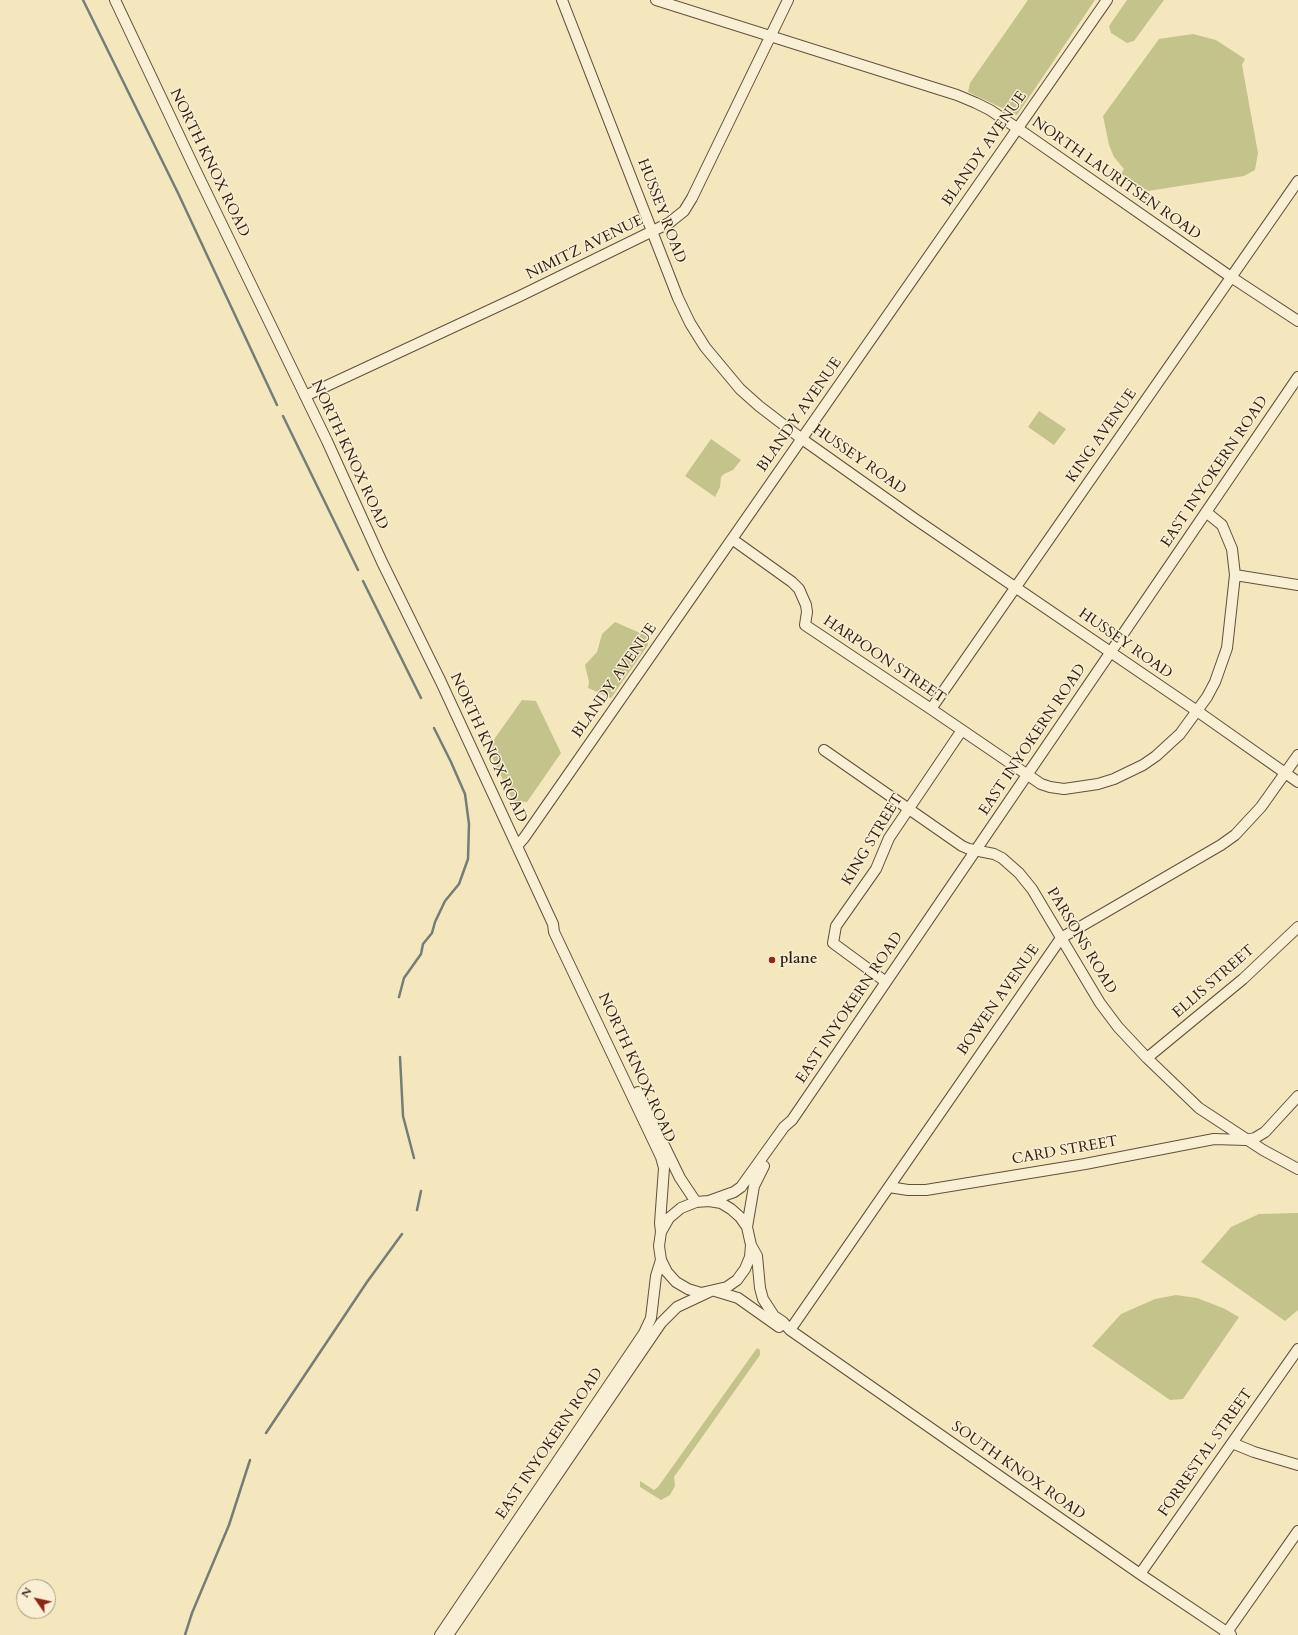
<!DOCTYPE html>
<style>
body{margin:0}
#map{position:relative;width:1298px;height:1635px;overflow:hidden;background:#f5e7bd;font-family:Cardo,serif}
canvas{display:block}
.north{position:absolute;left:16px;top:1579px;width:40px;height:40px;box-sizing:border-box;background:#f8efd4;border:1px solid #a89b86;border-radius:50%;rotate:304deg;font-size:11px;font-weight:700;line-height:16px;text-align:center;color:#301e12}
.north::after{content:'';display:block;margin:auto;width:14px;height:18px;background:#8f2418;clip-path:polygon(50% 0,100% 100%,50% 72%,0 100%)}
</style>
<div id="map">
<canvas width="1298" height="1635"></canvas>
<div class="north">N</div>
</div>
<script>
const context = document.querySelector('canvas').getContext('2d');
context.lineJoin = 'round';
function fill(path, color) {
  context.fillStyle = color;
  context.fill(path, 'evenodd');
}
function poly(rows) {
  const path = new Path2D();
  for (const r of rows) {
    path.moveTo(r[0], r[1]);
    for (let i = 2; i < r.length; i += 2) path.lineTo(r[i], r[i + 1]);
  }
  return path;
}
function stroke(path, color, width, dash) {
  context.strokeStyle = color;
  context.lineWidth = width;
  context.lineCap = dash ? 'butt' : 'round';
  context.setLineDash(dash || []);
  context.stroke(path);
}
function label(font, color, halo, rows, align = 'center') {
  context.font = font + ' Cardo,serif';
  context.lineWidth = 3;
  context.setLineDash([]);
  context.textBaseline = 'middle';
  context.strokeStyle = halo;
  context.fillStyle = color;
  for (const [text, x, y, turn = 0] of rows) {
    context.save();
    context.translate(x, y);
    context.rotate((+turn || 0) * Math.PI / 180);
    context.textAlign = isNaN(turn) ? turn : align;
    if (halo) context.strokeText(text, 0, 0);
    context.fillText(text, 0, 0);
    context.restore();
  }
}
fill(poly([
 [1028,0,1095,0,1017,115,968,92,970,83],
 [1127,0,1164,0,1134,41,1127,43,1111,33,1109,26],
 [1193,34,1216,40,1245,59,1242,65,1258,153,1255,170,1244,176,1148,191,1121,174,1124,169,1114,157,1109,145,1103,116,1159,39],
 [1039,411,1066,429,1054,445,1028,427],
 [711,439,741,460,733,470,724,474,721,477,720,487,715,497,685,476],
 [615,622,647,636,648,645,611,698,588,688,589,682,585,665,597,652,602,634],
 [522,700,536,701,561,753,527,802,513,801,488,748],
 [1298,1213,1298,1310,1285,1321,1201,1262,1231,1227,1259,1214],
 [1176,1295,1197,1298,1223,1308,1239,1317,1183,1399,1170,1400,1092,1346,1121,1314,1155,1299],
 [757,1348,760,1350,760,1355,674,1477,675,1486,670,1495,661,1500,640,1487,640,1481,654,1490,658,1487]
]), '#c4c38c');
stroke(poly([
 [83,0,178,193,277,405],
 [283,416,358,570],
 [363,581,421,698],
 [399,997,404,978,421,954,423,944,432,933,435,922,445,901,459,884,468,859,469,824,465,794,451,762,434,728],
 [400,1057,403,1116,414,1158],
 [417,1210,421,1191],
 [266,1433,367,1282,402,1234],
 [185,1635,192,1613,229,1525,250,1460]
]), '#747d78', 2.5);
const minor = poly([
 [115,0,195,169,327,441,382,562,441,682,553,924,554,932,661,1157,664,1168,660,1223,661,1232],
 [562,0,678,298,690,323,705,347,740,389,759,406,802,439,915,519,1197,711,1298,782],
 [656,0,957,95,976,103,990,110,1017,128,1231,277,1298,321],
 [305,396,520,296,669,223,684,211,692,198,788,0],
 [732,539,792,582,799,589,806,605,807,612,805,625,931,709,1041,784,1050,787,1064,789,1098,784,1114,779,1143,765,1156,756,1180,734,1207,697,1215,682,1227,648,1235,575,1232,549,1222,525,1206,512],
 [1235,575,1298,585],
 [931,709,1298,181],
 [824,750,962,846,969,849,994,854,1002,858,1019,873,1032,889,1100,1003,1118,1027,1147,1058,1199,1108,1263,1150,1298,1169],
 [517,846,524,838,1107,0],
 [886,982,833,943,836,926,876,869,889,838,962,730],
 [1147,1058,1243,979,1298,927],
 [638,1092,680,1178,696,1202],
 [889,1187,908,1190,926,1190,1085,1164,1214,1139,1246,1140,1255,1138,1265,1132,1298,1096],
 [709,1201,734,1192,741,1187,784,1127,792,1120,1298,377],
 [747,1227,740,1217,731,1209,721,1203,709,1201,696,1202,681,1208,669,1218,661,1232,659,1246,661,1260,667,1272,676,1282,688,1289,701,1293,727,1287,737,1280,745,1269,750,1257,751,1245,747,1227,754,1186,764,1166],
 [751,1245,757,1256,760,1288,763,1299,774,1316,783,1322,790,1330,1140,1574,1231,1635],
 [715,1291,738,1298,779,1327],
 [790,1330,1061,938,1221,845,1235,835,1261,807,1298,755],
 [1232,1443,1254,1452,1298,1465],
 [1140,1574,1298,1349],
 [440,1635,644,1333,651,1318,656,1276,661,1260],
 [448,1635,661,1323,677,1307,711,1291],
 [1225,1635,1298,1531]
]);
stroke(minor, '#61503d', 12);
stroke(minor, '#f8efd4', 10);
for (const [x, y, r, color] of [
 [772,960,4,"#8f2418"]
]) {
  const dot = new Path2D();
  dot.arc(x, y, r, 0, 2 * Math.PI);
  context.fillStyle = color;
  context.fill(dot);
  stroke(dot, '#f8efd4', 1.5);
}
label('15px', '#301e12', '#f8efd4', [
 ["BLANDY AVENUE",985,149,-55],
 ["NORTH KNOX ROAD",209,163,64],
 ["NORTH LAURITSEN ROAD",1116,179,35],
 ["HUSSEY ROAD",661,211,69],
 ["NIMITZ AVENUE",585,248,-26],
 ["BLANDY AVENUE",800,415,-55],
 ["KING AVENUE",1102,436,-55],
 ["NORTH KNOX ROAD",349,455,65],
 ["HUSSEY ROAD",859,460,35],
 ["EAST INYOKERN ROAD",1215,472,-56],
 ["HUSSEY ROAD",1125,644,35],
 ["HARPOON STREET",884,660,34],
 ["BLANDY AVENUE",615,681,-55],
 ["EAST INYOKERN ROAD",1033,740,-56],
 ["NORTH KNOX ROAD",488,748,65],
 ["KING STREET",873,840,-59],
 ["PARSONS ROAD",1081,941,59],
 ["ELLIS STREET",1214,982,-41],
 ["BOWEN AVENUE",999,1000,-55],
 ["EAST INYOKERN ROAD",850,1008,-56],
 ["NORTH KNOX ROAD",636,1068,65],
 ["CARD STREET",1065,1151,-10],
 ["EAST INYOKERN ROAD",550,1444,-56],
 ["FORRESTAL STREET",1206,1453,-55],
 ["SOUTH KNOX ROAD",1018,1471,35]
]);
label('bold 15px', '#301e12', '#f8efd4', [
 ["plane",780,960]
], 'left');
</script>
